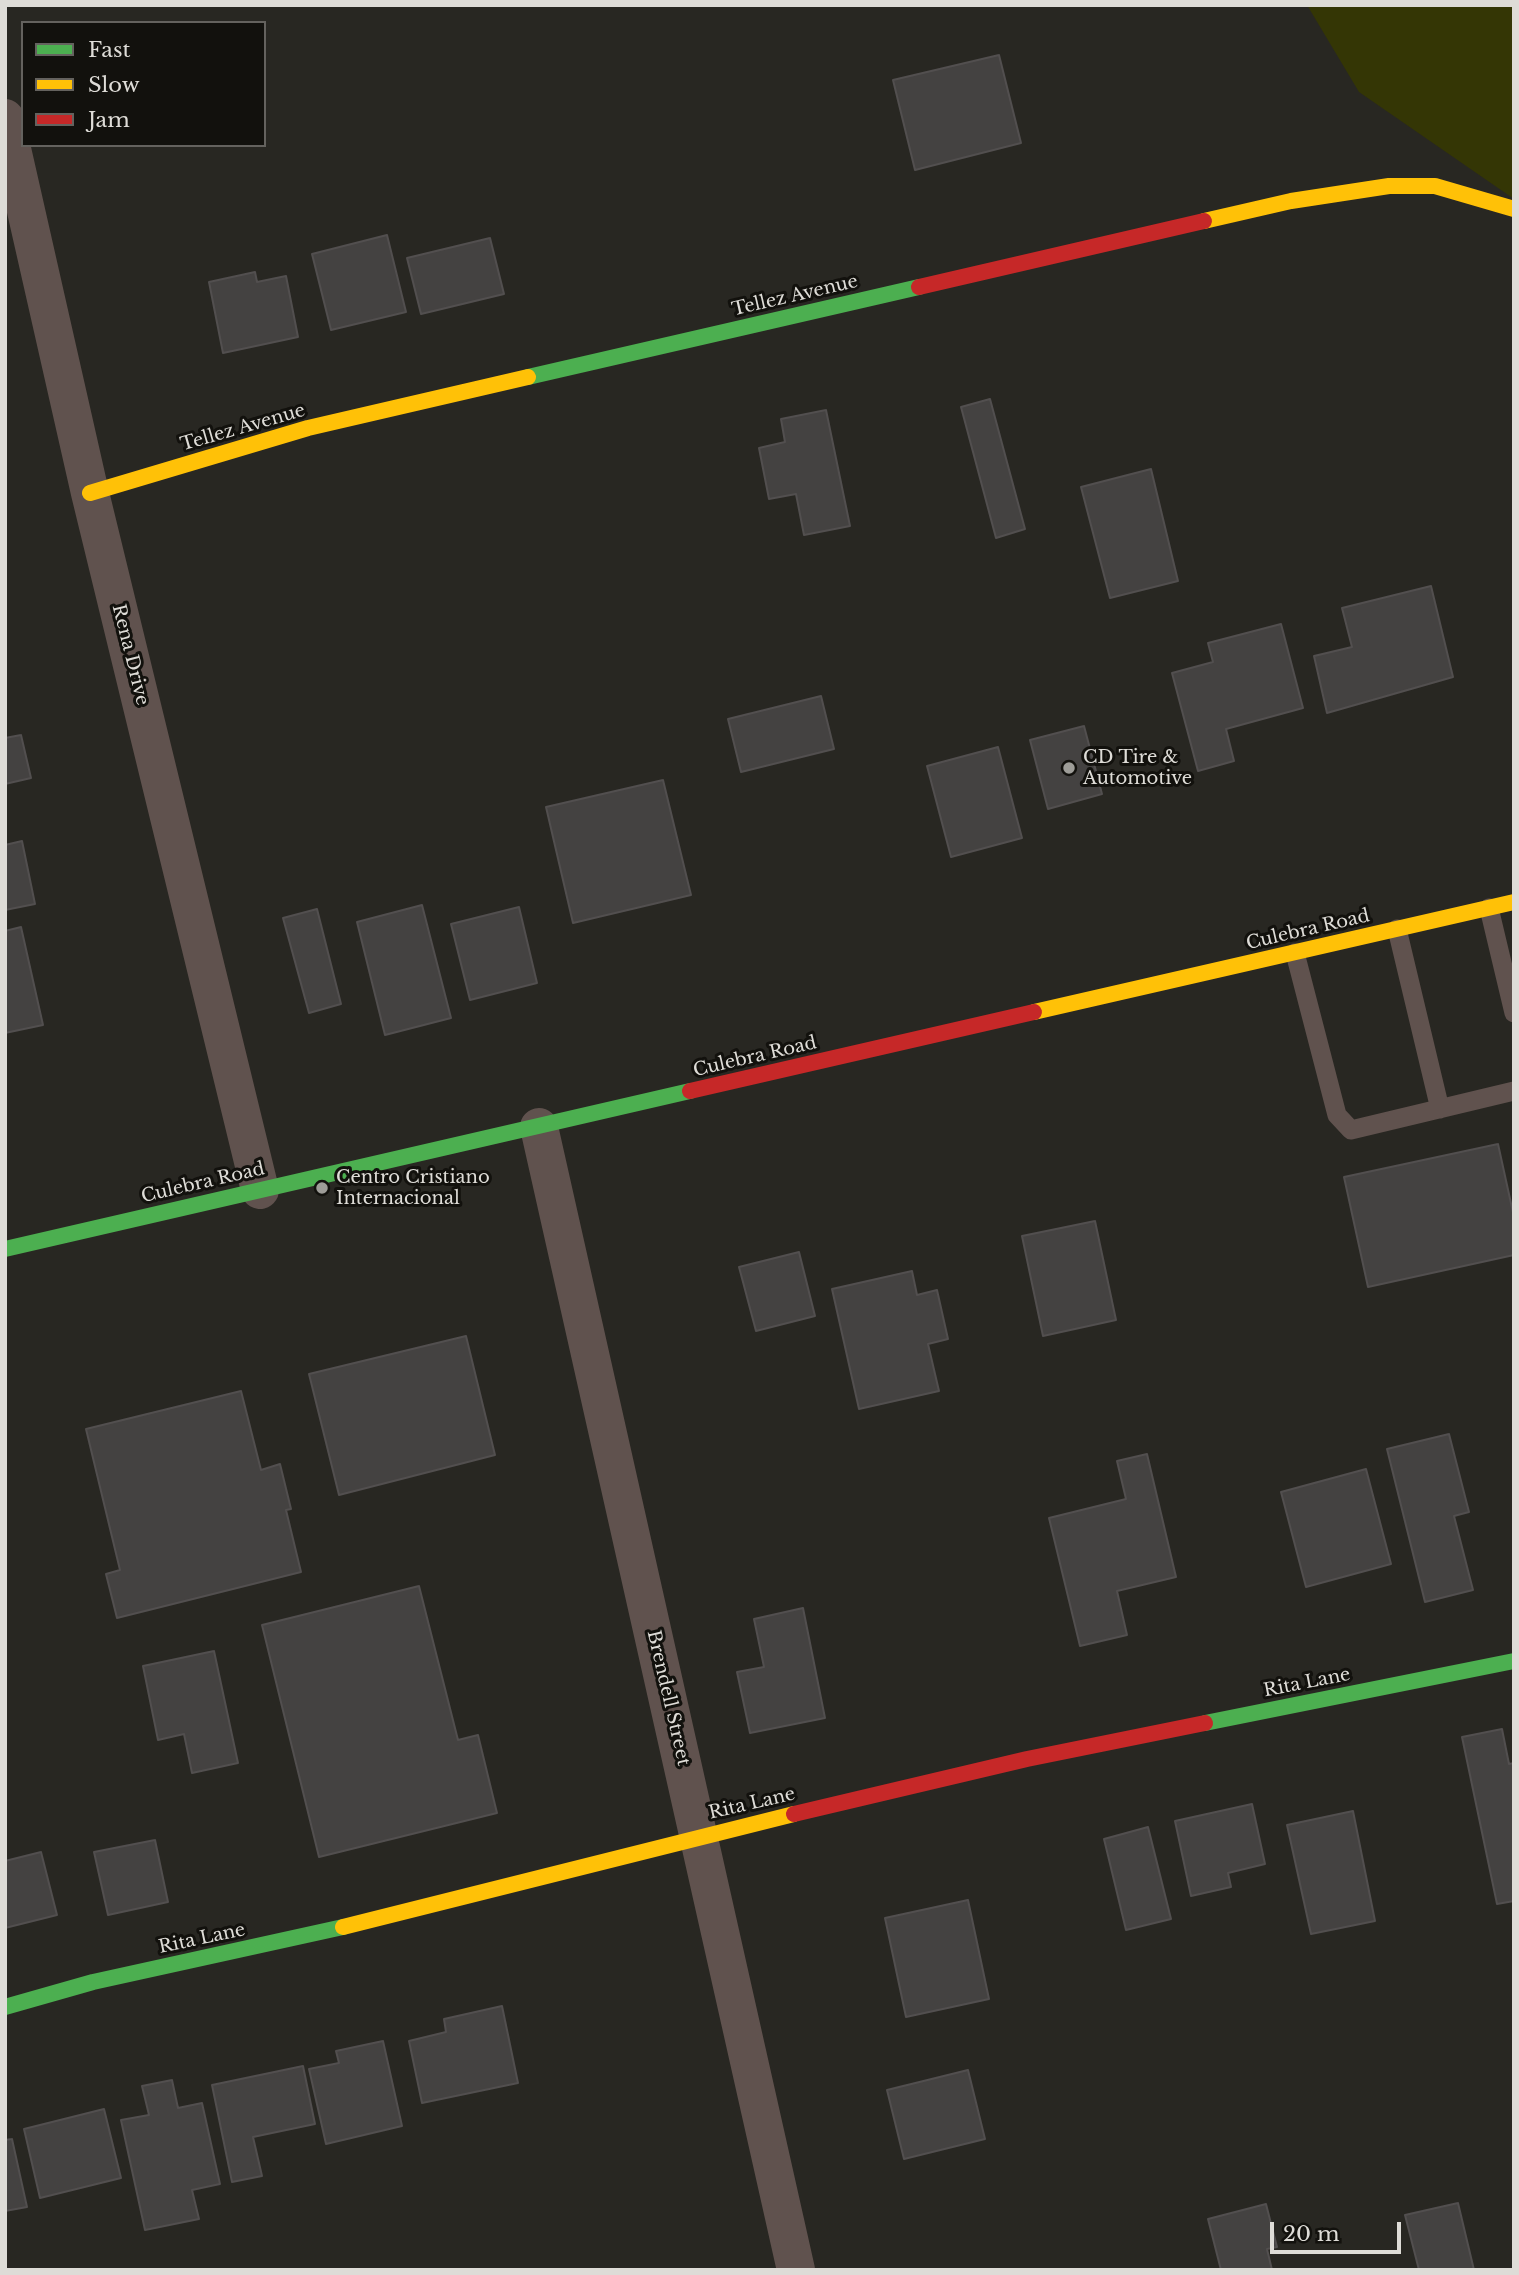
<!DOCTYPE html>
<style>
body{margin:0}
#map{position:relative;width:1519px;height:2275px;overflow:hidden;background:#282722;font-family:"Libre Baskerville",serif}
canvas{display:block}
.frame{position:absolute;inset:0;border:7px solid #dedcd7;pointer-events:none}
.legend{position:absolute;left:21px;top:21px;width:245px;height:126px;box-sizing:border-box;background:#12110d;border:2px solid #64625e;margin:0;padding:9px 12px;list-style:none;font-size:21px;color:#dedcd7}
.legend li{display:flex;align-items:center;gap:14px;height:35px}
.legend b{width:35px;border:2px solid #64625e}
.scale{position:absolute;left:1270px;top:2222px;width:131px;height:32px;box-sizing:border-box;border:4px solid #dedcd7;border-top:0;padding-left:9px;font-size:21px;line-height:24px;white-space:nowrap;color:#dedcd7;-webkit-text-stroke:5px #12110d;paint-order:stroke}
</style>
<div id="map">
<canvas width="1519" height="2275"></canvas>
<div class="frame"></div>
<ul class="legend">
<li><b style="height:9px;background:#4caf50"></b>Fast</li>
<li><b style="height:9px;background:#ffc107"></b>Slow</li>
<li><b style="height:9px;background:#c62828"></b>Jam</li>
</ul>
<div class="scale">20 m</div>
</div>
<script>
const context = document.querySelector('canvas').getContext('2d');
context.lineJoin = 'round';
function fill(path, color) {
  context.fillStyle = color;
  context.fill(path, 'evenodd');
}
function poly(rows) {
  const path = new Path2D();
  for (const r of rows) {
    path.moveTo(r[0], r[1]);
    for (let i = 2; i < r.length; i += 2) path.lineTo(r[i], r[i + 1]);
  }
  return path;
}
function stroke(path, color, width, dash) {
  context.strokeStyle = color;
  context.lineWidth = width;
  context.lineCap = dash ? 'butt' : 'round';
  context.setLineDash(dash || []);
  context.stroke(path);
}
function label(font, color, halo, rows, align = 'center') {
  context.font = font + ' "Libre Baskerville",serif';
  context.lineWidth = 6;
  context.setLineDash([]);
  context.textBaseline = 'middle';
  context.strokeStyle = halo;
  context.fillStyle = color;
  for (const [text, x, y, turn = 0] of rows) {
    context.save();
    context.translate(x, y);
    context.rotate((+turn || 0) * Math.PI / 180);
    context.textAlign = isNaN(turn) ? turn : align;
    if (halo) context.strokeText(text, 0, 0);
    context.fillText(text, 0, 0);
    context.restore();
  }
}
fill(poly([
 [1307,5,1514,5,1514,199,1359,92]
]), '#343605');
const building = poly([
 [999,55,1021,143,915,170,893,80,999,55],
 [387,235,406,312,331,330,312,254,387,235],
 [490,238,504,294,421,314,407,258,490,238],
 [255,272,257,282,286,276,298,337,223,353,209,282,255,272],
 [990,399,1025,529,996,538,961,407,990,399],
 [826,410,850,526,804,535,796,494,769,499,759,448,785,442,781,419,826,410],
 [1151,469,1178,581,1110,598,1081,487,1151,469],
 [1431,586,1453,677,1327,713,1314,656,1352,647,1342,608,1431,586],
 [1281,624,1303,708,1226,729,1234,761,1198,771,1172,673,1213,662,1208,643,1281,624],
 [821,696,834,749,741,772,728,719,821,696],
 [1084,726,1102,794,1048,809,1030,740,1084,726],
 [21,735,31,778,5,784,5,738,21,735],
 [998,747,1022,838,951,857,927,766,998,747],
 [663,780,691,895,573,923,546,807,663,780],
 [22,841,35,904,5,910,5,845,22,841],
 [422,905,451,1018,385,1035,357,922,422,905],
 [519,907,537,983,470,1000,451,924,519,907],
 [317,909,341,1004,309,1013,283,918,317,909],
 [21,927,43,1025,5,1033,5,931,21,927],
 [1498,1144,1514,1217,1514,1255,1368,1287,1344,1177,1498,1144],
 [1095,1221,1116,1320,1043,1336,1022,1236,1095,1221],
 [799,1252,815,1316,756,1331,739,1267,799,1252],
 [912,1271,917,1295,937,1290,948,1339,928,1344,939,1391,859,1409,832,1289,912,1271],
 [466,1336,495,1455,339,1495,309,1374,466,1336],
 [241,1391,261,1470,280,1464,291,1509,286,1510,301,1572,117,1618,106,1574,120,1570,86,1429,241,1391],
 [1449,1434,1469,1512,1454,1516,1473,1590,1425,1602,1387,1449,1449,1434],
 [1147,1454,1176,1577,1117,1591,1127,1635,1080,1646,1049,1518,1126,1499,1117,1461,1147,1454],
 [1366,1469,1391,1564,1306,1587,1281,1492,1366,1469],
 [419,1586,458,1740,478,1735,497,1813,319,1857,262,1625,419,1586],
 [803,1608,825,1718,750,1733,737,1672,764,1667,754,1619,803,1608],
 [214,1651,238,1763,192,1773,184,1734,158,1740,143,1666,214,1651],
 [1502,1729,1509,1764,1514,1763,1514,1901,1497,1904,1462,1737,1502,1729],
 [1252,1804,1265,1864,1228,1873,1231,1887,1191,1896,1175,1821,1252,1804],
 [1353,1811,1375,1921,1311,1934,1287,1825,1353,1811],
 [1148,1827,1171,1919,1126,1930,1104,1839,1148,1827],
 [155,1840,168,1902,108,1915,94,1852,155,1840],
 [41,1852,57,1915,5,1928,5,1861,41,1852],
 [968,1900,989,1999,906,2017,885,1918,968,1900],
 [502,2006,518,2083,422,2103,409,2041,446,2032,444,2019,502,2006],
 [383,2041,402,2126,326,2144,309,2069,339,2063,336,2051,383,2041],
 [303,2066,315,2124,253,2137,262,2176,232,2182,212,2085,303,2066],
 [968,2070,985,2139,904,2159,887,2090,968,2070],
 [172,2080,178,2108,202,2103,220,2184,192,2190,199,2219,145,2230,121,2120,149,2115,142,2086,172,2080],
 [104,2109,121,2178,40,2198,24,2129,104,2109],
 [12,2139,27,2207,5,2211,5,2140,12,2139],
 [1458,2203,1474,2270,1419,2270,1405,2215,1458,2203],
 [1266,2204,1277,2247,1267,2249,1272,2270,1221,2270,1208,2219,1266,2204]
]);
fill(building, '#444241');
stroke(building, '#524f4f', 2);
stroke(poly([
 [1489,908,1514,1013],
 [1397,929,1440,1109],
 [1295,953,1337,1115,1351,1130,1514,1091]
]), '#60524e', 19);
stroke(poly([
 [5,118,90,493,260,1190],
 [539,1127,796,2270]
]), '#60524e', 38);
stroke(poly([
 [528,377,919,287],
 [5,1249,690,1091],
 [1205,1723,1514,1661],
 [5,2007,93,1982,343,1927]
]), '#4caf50', 16);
stroke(poly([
 [1204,221,1291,201,1389,186,1435,186,1514,209],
 [90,493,308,428,528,377],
 [1034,1012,1514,902],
 [343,1927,794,1814]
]), '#ffc107', 16);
stroke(poly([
 [919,287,1204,221],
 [690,1091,1034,1012],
 [794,1814,1027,1759,1205,1723]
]), '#c62828', 16);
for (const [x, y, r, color] of [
 [1069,768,7,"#9e9d98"],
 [322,1188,7,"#9e9d98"]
]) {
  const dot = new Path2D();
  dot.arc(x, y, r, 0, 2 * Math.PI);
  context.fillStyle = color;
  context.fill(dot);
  stroke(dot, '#12110d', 2.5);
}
label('18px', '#dedcd7', '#12110d', [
 ["Tellez Avenue",795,296,-13],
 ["Tellez Avenue",243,428,-16],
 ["Rena Drive",130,655,76],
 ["Culebra Road",1308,930,-13],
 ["Culebra Road",755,1057,-13],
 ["Culebra Road",203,1183,-13],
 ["Rita Lane",1307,1683,-11],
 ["Brendell Street",668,1698,77],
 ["Rita Lane",752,1804,-13],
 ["Rita Lane",202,1939,-12]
]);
label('18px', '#dedcd7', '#12110d', [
 ["CD Tire &",1083,758],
 ["Automotive",1083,779],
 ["Centro Cristiano",336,1178],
 ["Internacional",336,1199]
], 'left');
</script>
